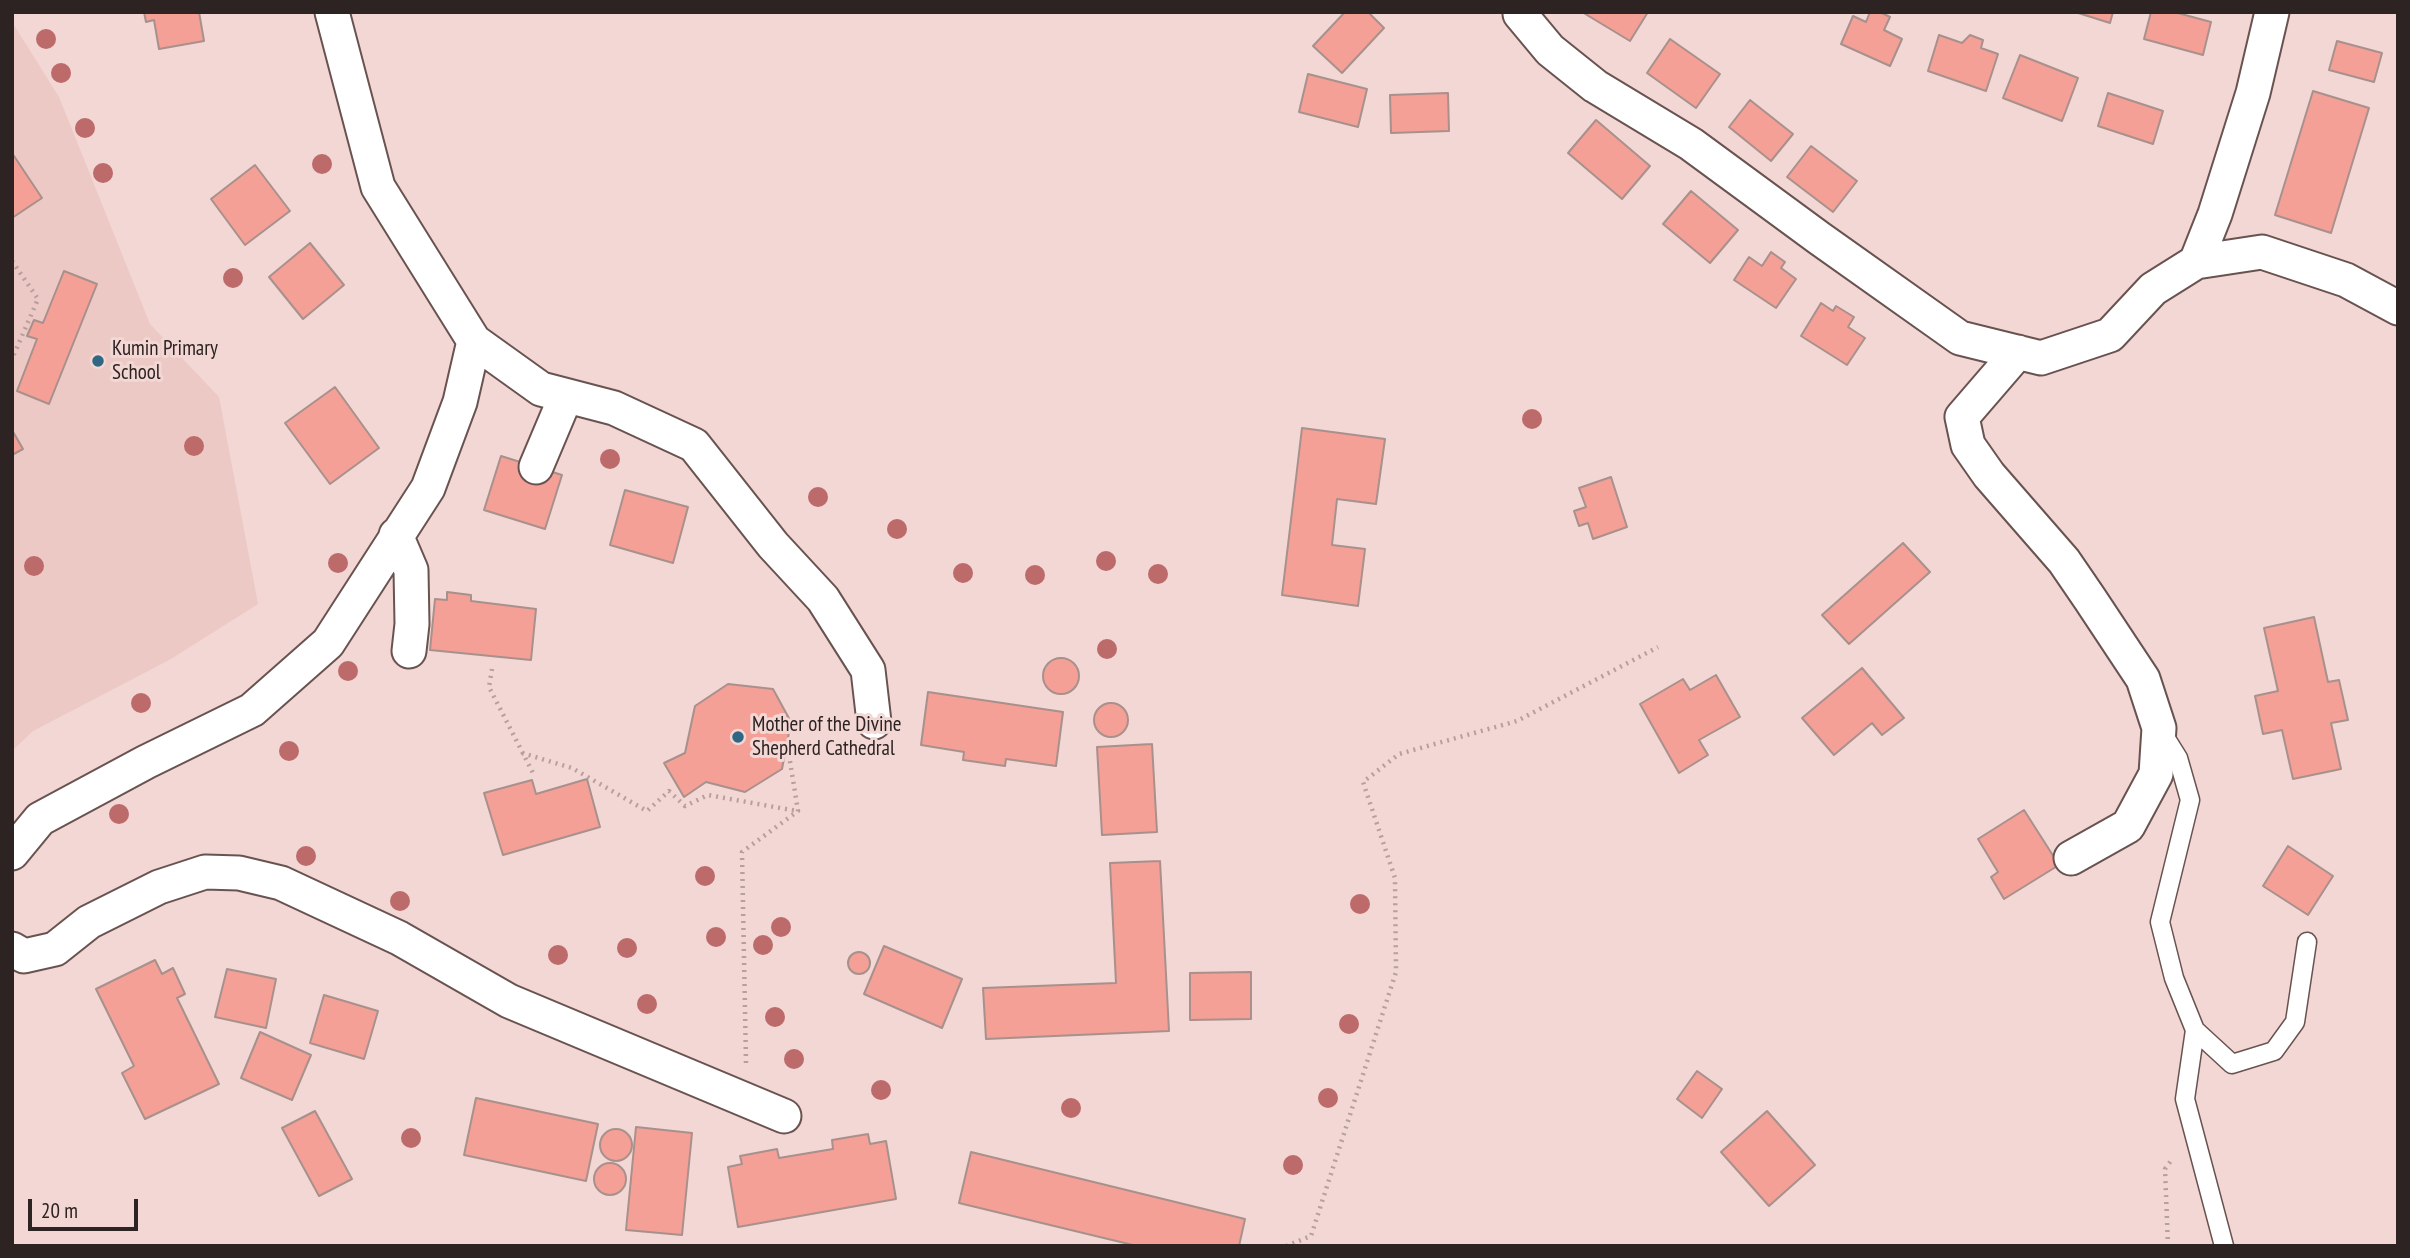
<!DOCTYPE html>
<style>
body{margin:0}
#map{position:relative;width:2410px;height:1258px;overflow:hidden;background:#f2d7d4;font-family:"PT Sans Narrow",sans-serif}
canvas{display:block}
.frame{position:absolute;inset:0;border:14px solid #2d2322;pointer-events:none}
.scale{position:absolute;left:28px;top:1199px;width:110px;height:32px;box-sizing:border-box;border:4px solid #2d2322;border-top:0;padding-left:9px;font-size:21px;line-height:24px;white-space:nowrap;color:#2d2322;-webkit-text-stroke:5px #f2d7d4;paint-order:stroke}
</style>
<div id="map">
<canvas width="2410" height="1258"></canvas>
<div class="frame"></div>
<div class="scale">20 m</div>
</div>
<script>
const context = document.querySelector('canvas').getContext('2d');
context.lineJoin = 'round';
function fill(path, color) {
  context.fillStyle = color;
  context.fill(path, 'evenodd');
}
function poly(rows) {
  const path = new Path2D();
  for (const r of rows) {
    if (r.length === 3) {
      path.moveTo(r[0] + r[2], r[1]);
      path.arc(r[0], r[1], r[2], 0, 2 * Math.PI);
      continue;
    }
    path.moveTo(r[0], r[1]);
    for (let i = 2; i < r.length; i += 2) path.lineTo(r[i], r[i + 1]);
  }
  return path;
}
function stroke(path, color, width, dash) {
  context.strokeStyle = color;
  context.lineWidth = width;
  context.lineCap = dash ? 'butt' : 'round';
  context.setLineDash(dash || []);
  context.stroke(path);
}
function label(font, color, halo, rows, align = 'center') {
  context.font = font + ' "PT Sans Narrow",sans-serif';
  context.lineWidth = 6;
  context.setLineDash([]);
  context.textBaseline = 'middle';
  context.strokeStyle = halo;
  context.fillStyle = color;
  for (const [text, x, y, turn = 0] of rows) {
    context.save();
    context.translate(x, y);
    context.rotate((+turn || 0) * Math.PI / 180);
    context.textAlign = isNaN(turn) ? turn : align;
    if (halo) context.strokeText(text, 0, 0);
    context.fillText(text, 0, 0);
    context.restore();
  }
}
fill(poly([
 [12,22,59,97,150,324,219,397,258,604,171,659,33,731,12,751]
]), '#ecc9c4');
const building = poly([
 [144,12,199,12,204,41,159,49,154,20,146,22,144,12],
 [1345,12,1368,12,1384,28,1342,73,1313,46,1345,12],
 [1582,12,1648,12,1630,41,1582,12],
 [1870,12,1880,12,1890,17,1884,30,1902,39,1890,66,1841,44,1853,16,1866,22,1870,12],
 [2075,12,2113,12,2110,23,2075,12],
 [2151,12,2174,12,2211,22,2203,55,2144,39,2151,12],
 [1939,35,1962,43,1970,35,1983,40,1981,48,1998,54,1986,91,1928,71,1939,35],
 [1670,39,1720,74,1696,108,1647,73,1670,39],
 [2337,41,2382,53,2374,82,2329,70,2337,41],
 [2020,55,2078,78,2062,121,2003,98,2020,55],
 [1308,74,1367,89,1358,127,1299,112,1308,74],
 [2313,91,2369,108,2331,233,2275,215,2313,91],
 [1448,93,1449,131,1391,133,1390,95,1448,93],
 [2108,93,2163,111,2153,144,2098,126,2108,93],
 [1750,100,1793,134,1771,161,1729,127,1750,100],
 [1596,120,1650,166,1622,199,1568,153,1596,120],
 [1811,146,1857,181,1833,212,1787,177,1811,146],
 [12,153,42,198,12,218,12,153],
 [255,165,290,211,245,245,211,199,255,165],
 [1691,191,1738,230,1710,263,1663,224,1691,191],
 [310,243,344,285,303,319,269,277,310,243],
 [1771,252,1785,262,1781,268,1796,279,1776,308,1734,280,1749,257,1762,266,1771,252],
 [64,271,97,284,49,404,17,391,37,339,27,336,34,320,43,323,64,271],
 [1821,303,1833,311,1836,306,1854,317,1848,327,1865,338,1847,365,1801,336,1821,303],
 [335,387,379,448,330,484,285,423,335,387],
 [1302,428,1385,439,1376,504,1337,499,1332,545,1365,549,1358,606,1282,595,1302,428],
 [12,430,23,449,12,455,12,430],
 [501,456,562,475,545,529,484,510,501,456],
 [1611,477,1627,527,1593,539,1588,523,1579,526,1574,511,1586,507,1579,488,1611,477],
 [625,490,688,507,673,563,610,545,625,490],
 [1903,543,1930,572,1849,644,1822,615,1903,543],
 [447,592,471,595,471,601,536,609,531,660,430,650,435,599,447,600,447,592],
 [2314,617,2328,682,2339,680,2348,720,2331,723,2341,769,2293,779,2282,730,2263,734,2255,696,2278,691,2264,628,2314,617],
 [1061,676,18],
 [1862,668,1904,718,1882,735,1872,723,1834,755,1802,718,1862,668],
 [1716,675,1740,717,1699,740,1708,755,1679,773,1640,704,1683,679,1690,690,1716,675],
 [728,684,773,689,791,722,782,769,745,792,706,782,684,797,664,763,685,753,695,706,728,684],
 [928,692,1063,712,1056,766,1006,759,1005,766,963,760,964,752,921,745,928,692],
 [1111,720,17],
 [1152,744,1157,832,1102,835,1097,747,1152,744],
 [587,779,600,827,503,855,484,793,532,780,536,794,587,779],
 [2024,810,2059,865,2004,899,1991,877,1998,872,1978,839,2024,810],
 [2288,846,2333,876,2308,915,2263,886,2288,846],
 [1160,861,1169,1031,986,1039,983,988,1116,983,1110,863,1160,861],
 [884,946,962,979,942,1028,864,994,884,946],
 [859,963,11],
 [155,960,162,974,173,968,185,994,177,998,219,1084,145,1119,122,1073,134,1066,96,989,155,960],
 [227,969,276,979,266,1028,215,1017,227,969],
 [1251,972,1251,1019,1190,1020,1190,973,1251,972],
 [324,995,378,1011,364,1059,310,1043,324,995],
 [260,1032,311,1055,292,1100,241,1078,260,1032],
 [1697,1071,1722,1089,1702,1118,1677,1099,1697,1071],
 [476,1098,598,1124,586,1181,464,1155,476,1098],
 [315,1111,352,1179,319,1196,282,1128,315,1111],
 [1767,1111,1815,1165,1769,1206,1721,1152,1767,1111],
 [636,1127,692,1133,682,1235,626,1230,636,1127],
 [616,1145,16],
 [868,1134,870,1144,886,1141,896,1199,738,1227,728,1167,742,1164,740,1156,777,1149,779,1158,833,1149,832,1140,868,1134],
 [971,1152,1245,1219,1239,1246,1137,1246,959,1203,971,1152],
 [610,1179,16]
]);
fill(building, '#f5a096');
stroke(building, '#a8908c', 2);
const service = poly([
 [2163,734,2178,758,2190,800,2160,922,2174,978,2195,1030,2232,1064,2274,1051,2295,1022,2307,942],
 [2195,1030,2185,1099,2224,1246]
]);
const minor = poly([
 [1520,14,1550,50,1595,86,1691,144,1819,238,1960,338,2041,358,2110,335,2153,289,2196,262,2215,214,2253,93,2272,12],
 [2196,262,2262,252,2346,280,2398,308],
 [474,341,541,389,614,408,694,445,773,545,823,599,868,670,874,722],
 [2018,352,1962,417,1968,445,1989,475,2064,561,2090,599,2143,679,2159,728,2156,774,2128,826,2071,858],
 [536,467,566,396],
 [396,535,411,570,412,624,409,651],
 [12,853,40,819,146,762,252,710,328,643,428,488,460,402,474,341,378,187,332,12],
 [12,949,24,956,55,949,89,922,159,887,205,872,239,873,281,883,399,938,509,1001,784,1116]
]);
stroke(service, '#695350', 21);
stroke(minor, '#695350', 37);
stroke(poly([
 [12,261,38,299,12,359],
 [492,669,489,687,533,773],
 [522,753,572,768,647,811,669,791,685,806,708,795,797,811],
 [746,1063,742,852,798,811,790,761],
 [1286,1246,1311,1236,1396,972,1395,878,1363,782,1399,754,1517,721,1658,647],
 [2168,1246,2165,1169,2173,1158]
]), '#b6a09e', 4.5, [2, 5]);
stroke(service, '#fff', 18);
stroke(minor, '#fff', 33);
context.fillStyle = '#bc6a6a';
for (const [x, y] of [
 [46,39],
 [61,73],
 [85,128],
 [322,164],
 [103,173],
 [233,278],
 [1532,419],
 [194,446],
 [610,459],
 [818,497],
 [897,529],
 [1106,561],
 [338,563],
 [34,566],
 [963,573],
 [1158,574],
 [1035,575],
 [1107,649],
 [348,671],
 [141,703],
 [289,751],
 [119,814],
 [306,856],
 [705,876],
 [400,901],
 [1360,904],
 [781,927],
 [716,937],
 [763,945],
 [627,948],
 [558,955],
 [647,1004],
 [775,1017],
 [1349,1024],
 [794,1059],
 [881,1090],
 [1328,1098],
 [1071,1108],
 [411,1138],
 [1293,1165]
]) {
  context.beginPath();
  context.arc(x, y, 10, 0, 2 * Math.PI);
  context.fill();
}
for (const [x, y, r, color] of [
 [98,361,7,"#316782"],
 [738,737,7,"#316782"]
]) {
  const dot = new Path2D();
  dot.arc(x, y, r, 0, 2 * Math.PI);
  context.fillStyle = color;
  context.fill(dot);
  stroke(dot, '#f2d7d4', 2.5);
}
label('21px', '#2d2322', '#f2d7d4', [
 ["Kumin Primary",112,349],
 ["School",112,373],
 ["Mother of the Divine",752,725],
 ["Shepherd Cathedral",752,749]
], 'left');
</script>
